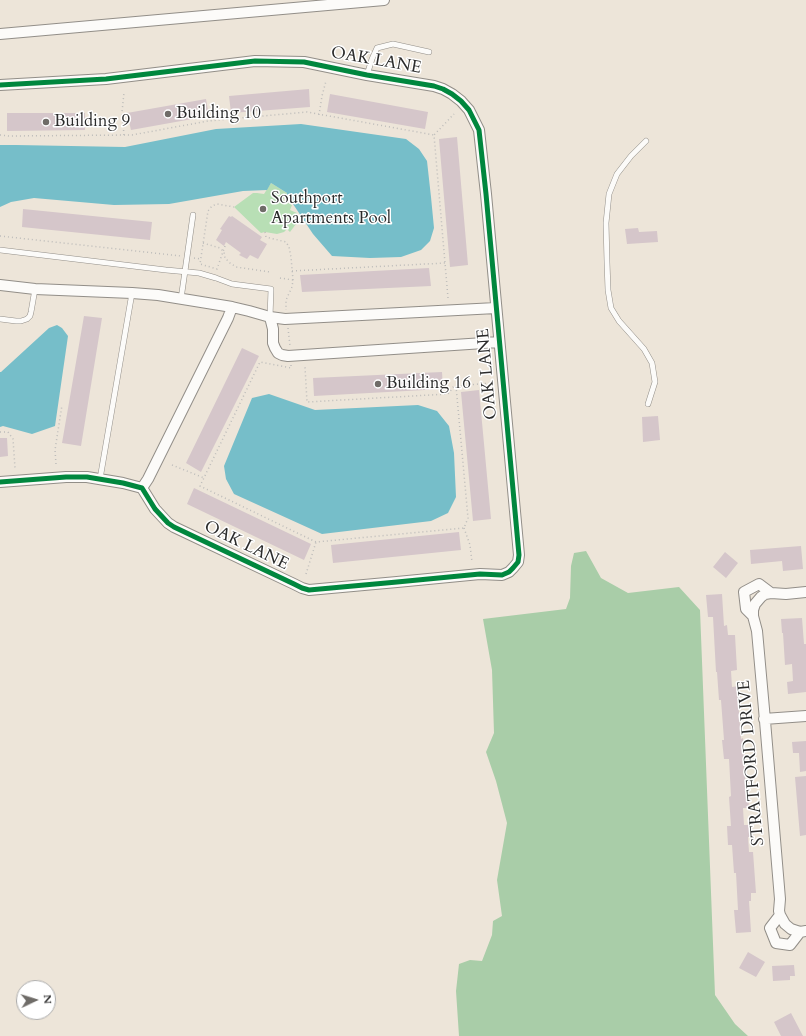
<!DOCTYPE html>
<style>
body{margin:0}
#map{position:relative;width:806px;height:1036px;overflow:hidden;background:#ede5d9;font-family:Cardo,serif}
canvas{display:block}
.north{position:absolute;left:16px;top:980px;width:40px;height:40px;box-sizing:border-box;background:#fff;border:1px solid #aaa;border-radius:50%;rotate:86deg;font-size:11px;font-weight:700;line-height:16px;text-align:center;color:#2b2b2b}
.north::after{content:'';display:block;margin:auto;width:14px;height:18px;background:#6f6c68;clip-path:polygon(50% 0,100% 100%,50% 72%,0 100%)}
</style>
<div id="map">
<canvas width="806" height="1036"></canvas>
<div class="north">N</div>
</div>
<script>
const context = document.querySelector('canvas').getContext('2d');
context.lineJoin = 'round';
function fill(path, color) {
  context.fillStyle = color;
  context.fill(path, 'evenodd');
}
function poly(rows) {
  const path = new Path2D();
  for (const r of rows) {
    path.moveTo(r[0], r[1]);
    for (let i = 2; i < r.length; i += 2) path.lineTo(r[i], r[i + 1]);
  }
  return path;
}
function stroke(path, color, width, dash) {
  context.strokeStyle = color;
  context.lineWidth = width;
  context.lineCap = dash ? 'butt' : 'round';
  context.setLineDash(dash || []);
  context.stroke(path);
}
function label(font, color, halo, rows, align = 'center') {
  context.font = font + ' Cardo,serif';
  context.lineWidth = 3;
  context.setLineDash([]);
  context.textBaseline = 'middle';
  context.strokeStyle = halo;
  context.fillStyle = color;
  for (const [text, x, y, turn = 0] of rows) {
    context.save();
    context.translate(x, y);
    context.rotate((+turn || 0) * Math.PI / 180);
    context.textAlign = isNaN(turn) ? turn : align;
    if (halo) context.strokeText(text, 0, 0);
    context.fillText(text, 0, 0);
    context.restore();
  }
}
fill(poly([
 [271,183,287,193,283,200,292,205,290,210,297,213,294,217,299,220,290,232,287,229,284,232,277,234,265,232,261,233,234,207,253,193,257,193,264,194]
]), '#b8dfb5');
fill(poly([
 [586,551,601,578,628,593,679,587,700,610,715,995,735,1024,748,1036,459,1036,456,991,459,964,470,960,482,961,492,935,493,921,502,916,497,880,507,823,496,781,486,752,494,733,492,670,483,619,566,609,570,598,571,566,574,553]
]), '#a9cda8');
fill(poly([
 [301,124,406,139,419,149,427,161,431,197,434,228,430,241,421,250,401,257,370,258,332,256,313,234,291,201,286,197,287,193,271,183,267,190,243,191,169,204,114,205,34,198,11,202,0,207,0,145,16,145,125,147,216,129],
 [57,325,62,328,68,336,55,426,32,434,3,426,0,427,0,372,1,372,49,328],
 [269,394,315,410,418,405,437,411,449,426,454,453,456,497,448,513,431,521,322,534,234,494,226,479,224,466,252,398]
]), '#76bec9');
fill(poly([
 [309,89,310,107,231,113,229,96],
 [330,94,428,112,425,129,327,112],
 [206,99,209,116,131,130,127,113],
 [7,113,85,113,85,130,7,131],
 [457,137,468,265,450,267,439,139],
 [23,209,152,222,150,240,22,227],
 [229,216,231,217,232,216,262,237,260,240,267,244,258,259,250,255,247,259,239,255,241,253,226,242,224,246,216,240,222,230,220,229],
 [638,228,639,232,657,231,658,242,627,244,625,229],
 [429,268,431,286,302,292,300,275],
 [84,316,102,318,81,446,62,443],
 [242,348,259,356,201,472,186,463],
 [442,372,443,389,314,396,313,378],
 [479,390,491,519,473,521,461,392],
 [658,416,660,440,643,442,642,417],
 [0,438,7,438,8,456,0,457],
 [194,488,311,544,304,560,187,504],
 [459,532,461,550,333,563,331,545],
 [801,546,803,569,783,571,782,561,751,564,750,550],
 [725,552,738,563,726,578,713,567],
 [722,594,724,626,727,625,728,635,735,635,737,670,731,671,732,687,739,686,740,699,738,699,741,739,743,738,746,795,748,795,749,808,743,808,744,825,751,825,751,837,748,837,749,852,753,852,756,893,751,893,751,901,749,901,751,932,736,933,734,910,738,910,736,873,734,873,732,845,728,845,727,826,731,826,729,797,731,796,729,759,724,759,722,740,724,740,721,700,719,700,717,672,716,672,713,617,708,617,706,595],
 [802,618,804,644,806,644,806,692,788,694,787,682,793,681,792,664,785,665,783,633,782,633,781,619],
 [806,741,806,771,800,772,799,753,793,753,792,742],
 [806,776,806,835,800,836,795,777],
 [748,952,765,962,756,977,739,968],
 [794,965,795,976,790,976,790,980,773,981,772,966],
 [791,1013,803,1036,781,1036,774,1022]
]), '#d5c6ca');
const service = poly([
 [367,75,372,59,377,48,393,44,429,52],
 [646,141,631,156,617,174,609,194,606,223,607,262,608,290,611,308,619,321,644,349,652,363,655,382,648,404],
 [0,250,166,270,199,273,216,278,232,284,271,289,270,317],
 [181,299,193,215],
 [0,319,16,321,21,321,27,319,30,316,31,312,35,289],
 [100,479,132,293]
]);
const minor = poly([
 [0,34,384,0],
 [0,85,106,79,255,61,304,62,367,75,434,86,443,89,452,94,461,101,469,110,479,130,486,194,519,555,518,562,513,568,509,572,502,575,480,574,397,582,309,590,302,588,294,584,174,527,168,523,155,509,142,488,123,483,87,477,66,477,0,482],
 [0,285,35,289,132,293,158,295,232,307,249,311,270,317,285,319,496,308],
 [270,317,273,329,273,343,275,348,278,353,282,355,288,356,499,342],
 [142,488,148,479,228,318,232,307],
 [806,592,786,594,771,593,765,594,761,597,755,604,753,610,753,616,757,631,764,709,780,899,779,911,780,915,785,924,791,929,800,932,806,931],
 [753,616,746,609,744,592,759,584,771,593],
 [764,719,806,716],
 [780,915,770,928,776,943,790,945,800,932]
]);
stroke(service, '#928e88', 6);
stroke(minor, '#928e88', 12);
stroke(poly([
 [319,115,322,96,326,81],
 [0,135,9,136,132,135,208,121,307,112,434,135],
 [124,135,122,112,124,93],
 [265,232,266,237,286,242,289,247,291,257,293,280,292,287,286,300,286,310],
 [0,236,181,256],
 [203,243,220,248,224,252,225,258,230,263,236,267,270,272],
 [225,246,217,269,200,264,208,211,212,206,217,204,234,207],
 [194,258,201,259],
 [292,271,445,263],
 [280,278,293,280],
 [448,298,434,135,454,114],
 [288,328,290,346],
 [291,365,291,368,260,362,200,486,316,542,464,528,468,518,456,386,454,386,448,394,307,402,305,367],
 [457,386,490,383],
 [0,432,8,432,13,439,15,468],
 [56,464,55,450,62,405],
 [172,465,204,478],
 [464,528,470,545,472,562],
 [306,574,316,542]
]), '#bdbcba', 1.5, [1, 3]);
stroke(service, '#fcfbf9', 5);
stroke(minor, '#fcfbf9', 10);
stroke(poly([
 [0,85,106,79,255,61,304,62,367,75,434,86,443,89,452,94,461,101,469,110,479,130,486,194,519,555,518,562,513,568,509,572,502,575,480,574,397,582,309,590,302,588,294,584,174,527,168,523,155,509,142,488,123,483,87,477,66,477,0,482]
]), '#00873e', 5);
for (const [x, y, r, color] of [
 [168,114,4,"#6f6c68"],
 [46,122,4,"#6f6c68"],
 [263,209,4,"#6f6c68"],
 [378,384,4,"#6f6c68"]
]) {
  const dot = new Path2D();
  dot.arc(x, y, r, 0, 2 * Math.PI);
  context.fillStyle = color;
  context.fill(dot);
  stroke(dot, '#fff', 1.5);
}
label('17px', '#2b2b2b', '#fff', [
 ["OAK LANE",376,61,10],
 ["OAK LANE",488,374,-95],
 ["OAK LANE",246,546,26],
 ["STRATFORD DRIVE",752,763,-95]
]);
label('17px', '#2b2b2b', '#fff', [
 ["Building 10",176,114],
 ["Building 9",54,122],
 ["Southport",271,199],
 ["Apartments Pool",271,219],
 ["Building 16",386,384]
], 'left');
</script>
